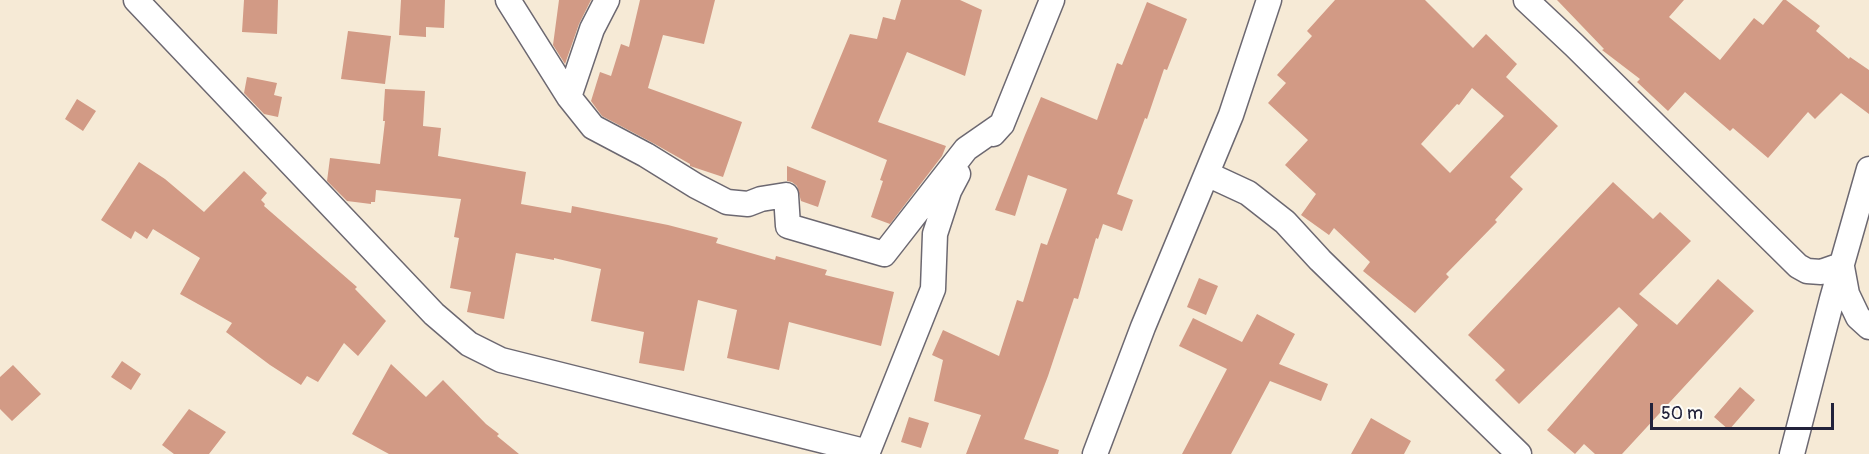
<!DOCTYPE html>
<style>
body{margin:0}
#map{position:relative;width:1869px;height:454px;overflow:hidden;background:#f6ead6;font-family:Pangolin,sans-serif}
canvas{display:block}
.scale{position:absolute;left:1650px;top:403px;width:184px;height:27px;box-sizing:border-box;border:3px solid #22223b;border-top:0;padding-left:8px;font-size:18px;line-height:21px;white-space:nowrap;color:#22223b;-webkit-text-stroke:4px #fdfcf7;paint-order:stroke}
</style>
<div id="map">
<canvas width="1869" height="454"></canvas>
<div class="scale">50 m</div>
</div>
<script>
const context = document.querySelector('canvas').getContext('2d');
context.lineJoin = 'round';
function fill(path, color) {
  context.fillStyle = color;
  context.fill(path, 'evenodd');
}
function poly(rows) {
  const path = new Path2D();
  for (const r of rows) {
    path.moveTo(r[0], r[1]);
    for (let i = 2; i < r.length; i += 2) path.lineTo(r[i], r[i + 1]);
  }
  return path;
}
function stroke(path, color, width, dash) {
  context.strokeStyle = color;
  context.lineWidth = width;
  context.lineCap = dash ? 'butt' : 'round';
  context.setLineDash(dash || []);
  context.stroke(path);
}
fill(poly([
 [244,0,278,0,277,34,242,32],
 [401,0,445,0,444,28,426,27,426,37,399,35],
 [559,0,591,0,579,24,565,64,553,45],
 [640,0,715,0,704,44,663,35,648,88,742,122,723,177,690,166,690,164,653,143,602,116,591,101,600,72,611,76,621,44,629,47],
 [901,0,960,0,982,10,965,76,907,52,878,122,946,146,942,156,890,224,871,217,883,181,880,180,887,160,811,128,850,34,877,39,883,17,895,20],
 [1335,0,1425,0,1473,48,1486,34,1517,64,1506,77,1558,126,1510,177,1523,189,1495,220,1497,222,1446,274,1449,277,1415,313,1363,271,1370,262,1334,228,1329,235,1301,215,1316,194,1285,165,1308,140,1268,103,1286,83,1277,75,1312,36,1307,31],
 [1472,88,1504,116,1450,173,1421,144,1457,104,1459,105],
 [1557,0,1684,0,1669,17,1720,60,1754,18,1763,25,1783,0,1786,0,1820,26,1816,31,1849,59,1850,57,1869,70,1869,114,1841,93,1815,119,1808,112,1768,158,1733,128,1730,131,1685,92,1668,111,1637,82,1640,79,1602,50,1604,49],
 [1147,2,1187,19,1167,70,1164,69,1147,119,1145,118,1117,194,1133,200,1122,231,1103,224,1098,239,1096,238,1078,299,1074,298,1048,376,1024,439,1059,450,1058,454,966,454,981,415,934,401,943,360,932,355,943,330,999,356,1017,300,1023,302,1041,243,1047,245,1067,189,1028,175,1015,216,995,210,1025,135,1041,97,1097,120,1117,63,1122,65],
 [348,31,391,36,385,84,341,79],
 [247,77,277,83,274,95,282,97,278,117,264,114,244,93],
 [385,89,425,91,423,126,441,128,438,156,526,172,521,204,571,213,572,206,668,225,718,238,716,243,775,260,776,256,827,270,825,275,894,292,881,346,789,322,779,370,727,358,737,310,698,300,684,371,639,363,644,332,591,321,601,269,554,258,554,260,516,253,504,319,467,312,471,292,450,288,459,238,454,237,461,199,376,190,375,202,371,202,371,204,347,201,327,181,330,158,380,164,385,121,383,121],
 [77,99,96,111,83,131,65,119],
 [139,162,165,179,204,212,244,171,267,193,261,200,265,204,264,206,357,287,355,289,386,321,358,356,344,343,318,382,307,376,301,385,270,365,226,332,232,323,180,294,200,258,153,229,147,239,135,231,131,239,101,220],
 [787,166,826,181,818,207,801,201,797,186,792,182,787,181],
 [1613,182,1653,219,1660,212,1691,241,1639,294,1677,325,1718,279,1754,311,1622,454,1595,454,1584,444,1575,454,1547,430,1638,325,1619,307,1519,404,1495,380,1505,370,1468,335],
 [1199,278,1218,286,1206,315,1187,307],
 [1257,314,1295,334,1279,364,1328,384,1321,401,1270,381,1231,454,1182,454,1227,369,1179,346,1193,318,1242,342],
 [122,361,141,374,131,390,111,377],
 [391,364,426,397,443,380,486,424,499,434,497,436,519,454,389,454,352,434],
 [13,365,41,394,12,421,0,409,0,377],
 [1740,387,1755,400,1729,430,1714,417],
 [189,409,226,432,209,454,174,454,162,445],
 [909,417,929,423,921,448,901,442],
 [1371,418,1411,441,1404,454,1351,454]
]), '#d29a85');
const minor = poly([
 [136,0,434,314,469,344,501,360,868,452],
 [508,0,569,97,593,127,646,155,696,186,727,202,748,204,761,199,786,195,788,226,884,254,966,149,1002,124],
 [1526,0,1574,45,1798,266,1807,271,1821,272,1841,265],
 [569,97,592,29,607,0],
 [993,134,1002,124,1052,0],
 [1207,174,1248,193,1285,222,1320,260,1519,454],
 [1842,267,1847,294,1858,317,1869,327],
 [867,454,933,289,935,234,949,191,958,174],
 [1095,454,1143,327,1231,115,1269,0],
 [1792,454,1832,299,1869,169]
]);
stroke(minor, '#6c6871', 27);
stroke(minor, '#fff', 24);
</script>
